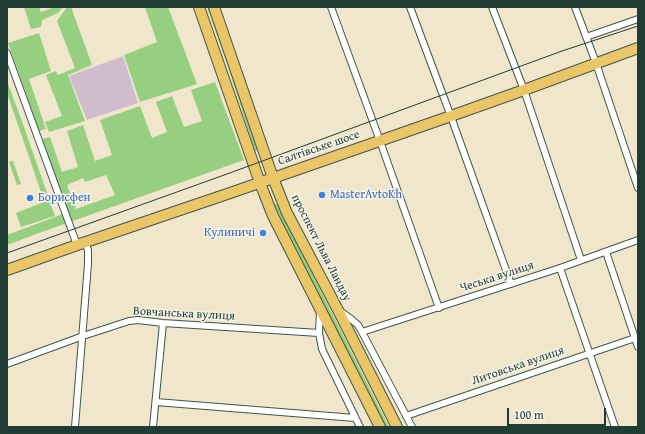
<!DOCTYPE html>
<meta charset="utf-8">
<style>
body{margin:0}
#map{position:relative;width:645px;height:434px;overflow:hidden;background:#f0e6cc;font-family:"Gentium Book Plus",serif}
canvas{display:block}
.frame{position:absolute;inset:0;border:8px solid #1f3d34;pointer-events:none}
.scale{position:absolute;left:507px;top:408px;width:99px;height:18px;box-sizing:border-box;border:2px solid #1f3d34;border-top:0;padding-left:5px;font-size:12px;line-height:14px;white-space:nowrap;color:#1f3d34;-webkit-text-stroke:3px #f7f3e8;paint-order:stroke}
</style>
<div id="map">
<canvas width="645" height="434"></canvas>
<div class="frame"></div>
<div class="scale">100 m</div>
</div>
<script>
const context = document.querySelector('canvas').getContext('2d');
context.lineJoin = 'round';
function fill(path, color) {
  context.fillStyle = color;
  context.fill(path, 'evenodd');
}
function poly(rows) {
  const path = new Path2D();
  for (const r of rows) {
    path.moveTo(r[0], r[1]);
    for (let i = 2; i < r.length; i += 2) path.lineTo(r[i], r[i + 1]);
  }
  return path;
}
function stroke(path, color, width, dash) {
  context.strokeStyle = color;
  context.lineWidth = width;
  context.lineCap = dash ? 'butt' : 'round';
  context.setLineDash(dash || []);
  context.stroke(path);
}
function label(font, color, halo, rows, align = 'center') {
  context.font = font + ' "Gentium Book Plus",serif';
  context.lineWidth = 3;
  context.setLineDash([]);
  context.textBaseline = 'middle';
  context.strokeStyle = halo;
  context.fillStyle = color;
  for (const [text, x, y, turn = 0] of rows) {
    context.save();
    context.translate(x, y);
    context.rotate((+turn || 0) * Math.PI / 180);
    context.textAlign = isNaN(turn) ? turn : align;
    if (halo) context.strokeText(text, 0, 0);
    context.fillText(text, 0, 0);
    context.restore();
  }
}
fill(poly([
 [123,56,138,103,87,120,69,76]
]), '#cfbdce');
fill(poly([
 [24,7,39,7,41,12,55,7,63,7,58,13,42,20,41,27,31,29],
 [67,7,71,7,92,65,68,75,85,121,49,132,45,122,62,116,46,75,56,71,58,75,75,68,57,21],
 [145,7,168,7,197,84,140,102,124,55,157,42],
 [207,7,211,7,259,150,255,151,227,64],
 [39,33,51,71,29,79,46,129,39,131,22,82,8,43],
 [7,81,24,127,47,193,42,195,7,93],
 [215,82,244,160,39,233,7,245,7,235,68,212,42,139,50,137,62,172,78,167,67,131,83,125,95,161,112,155,100,120,140,106,152,138,167,132,156,102,172,96,184,127,202,121,191,90],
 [106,175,115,195,76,209,67,185,83,178,85,182],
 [13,161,21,184,17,185,9,162],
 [49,200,55,216,21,227,16,213],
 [277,204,348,345,389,427,385,427,274,205]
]), '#97cf81');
const street = poly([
 [331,7,380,141,439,308],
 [410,7,450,114,511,284],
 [492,7,524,90,581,260],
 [575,7,596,63,638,188],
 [586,37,638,19],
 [7,53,77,245],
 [606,252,638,347],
 [560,268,615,427],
 [320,311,319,333,322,349,360,427],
 [340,311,351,319,358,325,362,332,412,427],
 [362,332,560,268,638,240],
 [7,364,83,336,129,321,138,320,163,323,319,333],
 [156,402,355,418],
 [406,416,638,337],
 [75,427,88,264,88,250,85,242],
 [153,427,163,323]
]);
const primary = poly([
 [199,7,260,183,273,216,380,427],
 [214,7,273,178,287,213,338,310,397,427],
 [7,270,77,245,233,192,451,116,524,90,638,48]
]);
stroke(street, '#3e564b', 8);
stroke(primary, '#3e564b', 12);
stroke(street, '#fff', 6);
stroke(primary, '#ebc669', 10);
stroke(poly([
 [7,253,227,174,562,51,638,26]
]), '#1f3d34', 1);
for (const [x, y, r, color] of [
 [322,195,4,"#3f7fe0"],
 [30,198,4,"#3f7fe0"],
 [263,233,4,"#3f7fe0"]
]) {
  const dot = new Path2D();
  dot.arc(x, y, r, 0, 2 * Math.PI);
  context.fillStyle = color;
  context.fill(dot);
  stroke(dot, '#f7f3e8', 1.5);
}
label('12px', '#1f3d34', '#f7f3e8', [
 ["Салтівське шосе",319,148,-19],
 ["проспект Льва Ландау",321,248,63],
 ["Чеська вулиця",497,277,-18],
 ["Вовчанська вулиця",184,314,3],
 ["Литовська вулиця",518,366,-19]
]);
label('12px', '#366cbe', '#f7f3e8', [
 ["MasterAvtoKh",330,195],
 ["Борисфен",38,198],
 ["Кулиничі",255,233,"right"]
], 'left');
</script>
